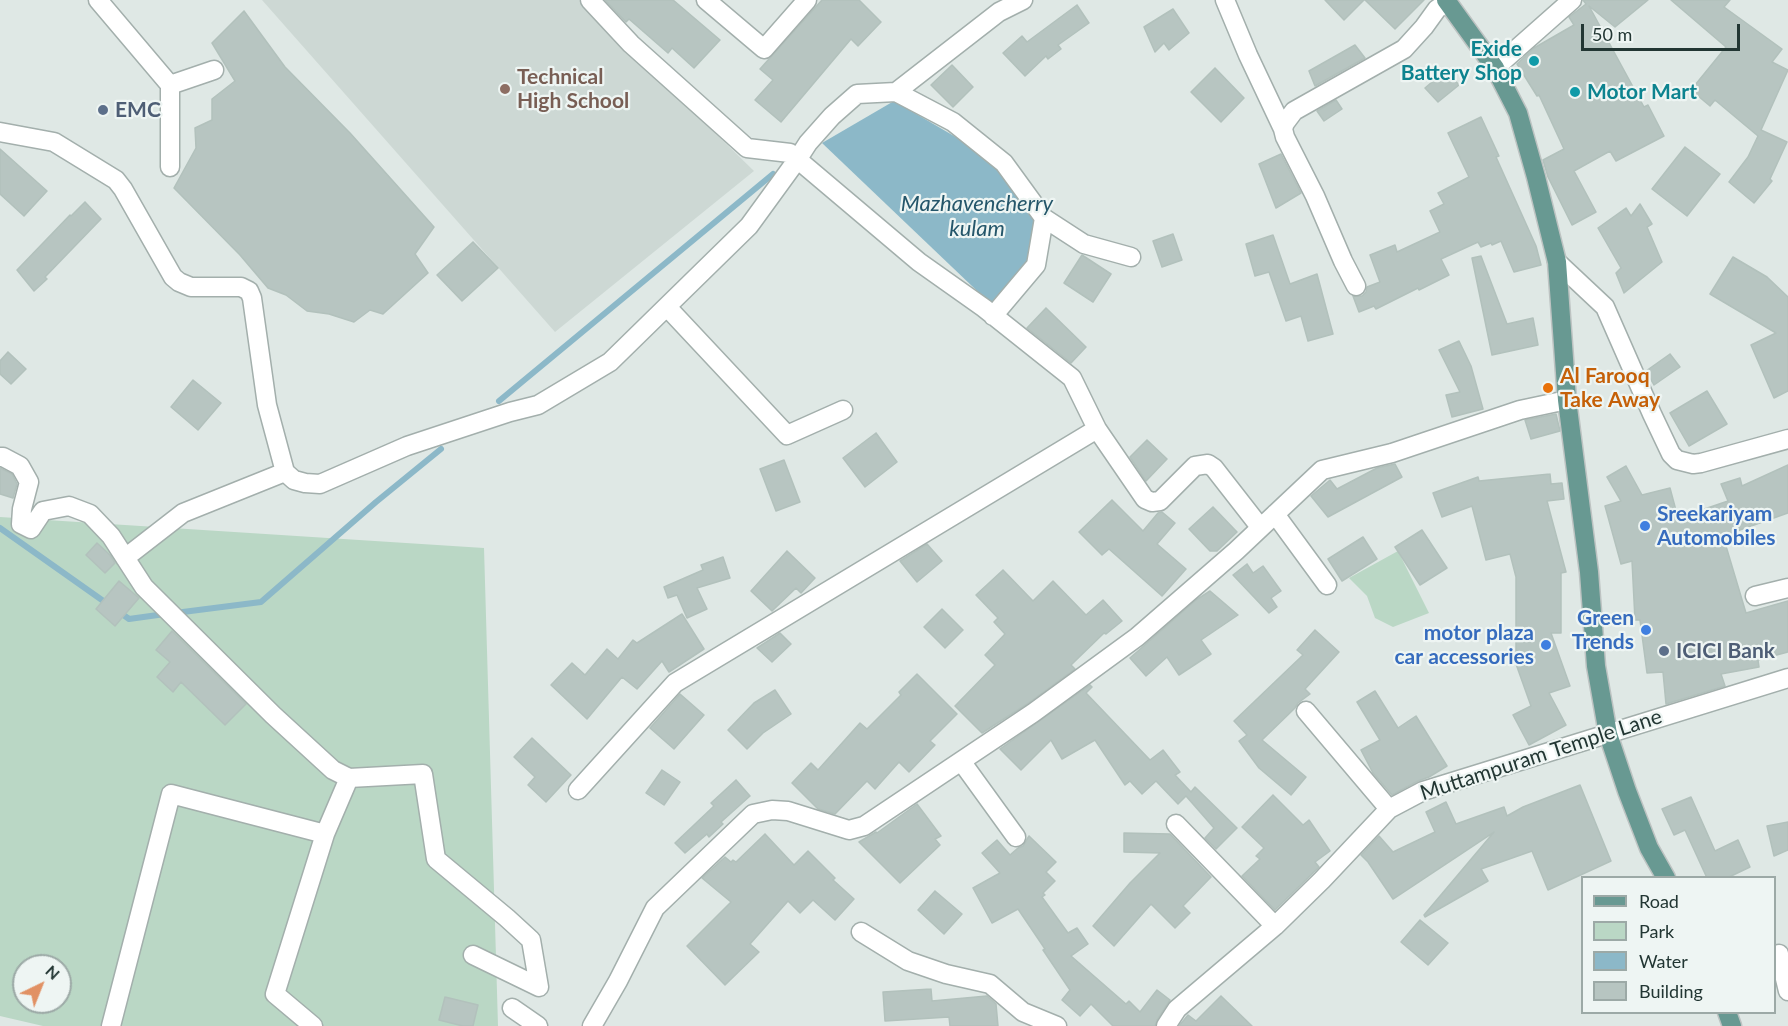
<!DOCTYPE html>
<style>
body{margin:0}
#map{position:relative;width:1788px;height:1026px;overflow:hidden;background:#dfe8e5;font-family:Lato,sans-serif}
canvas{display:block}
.legend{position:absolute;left:1581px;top:876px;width:195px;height:138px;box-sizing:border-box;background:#eef5f3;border:2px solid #9ca9a6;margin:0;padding:8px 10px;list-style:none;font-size:18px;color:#223633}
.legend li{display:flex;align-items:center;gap:12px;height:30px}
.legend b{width:30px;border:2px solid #9ca9a6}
.north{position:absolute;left:12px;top:954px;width:60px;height:60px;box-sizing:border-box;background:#eef5f3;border:2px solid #9ca9a6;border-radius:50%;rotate:43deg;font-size:16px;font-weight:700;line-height:24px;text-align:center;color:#223633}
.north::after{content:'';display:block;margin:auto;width:21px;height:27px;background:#e19164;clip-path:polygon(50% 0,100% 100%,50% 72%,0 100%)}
.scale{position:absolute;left:1581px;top:24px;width:159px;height:27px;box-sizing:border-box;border:3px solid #223633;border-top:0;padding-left:8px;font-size:18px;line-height:21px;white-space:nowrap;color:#223633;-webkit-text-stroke:4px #eef5f3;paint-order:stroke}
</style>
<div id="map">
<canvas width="1788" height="1026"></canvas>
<ul class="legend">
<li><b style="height:8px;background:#689992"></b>Road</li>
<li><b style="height:16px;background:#bad7c5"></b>Park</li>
<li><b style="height:16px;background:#8cb8c8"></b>Water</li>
<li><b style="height:16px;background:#b7c5c1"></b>Building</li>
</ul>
<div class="north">N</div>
<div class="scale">50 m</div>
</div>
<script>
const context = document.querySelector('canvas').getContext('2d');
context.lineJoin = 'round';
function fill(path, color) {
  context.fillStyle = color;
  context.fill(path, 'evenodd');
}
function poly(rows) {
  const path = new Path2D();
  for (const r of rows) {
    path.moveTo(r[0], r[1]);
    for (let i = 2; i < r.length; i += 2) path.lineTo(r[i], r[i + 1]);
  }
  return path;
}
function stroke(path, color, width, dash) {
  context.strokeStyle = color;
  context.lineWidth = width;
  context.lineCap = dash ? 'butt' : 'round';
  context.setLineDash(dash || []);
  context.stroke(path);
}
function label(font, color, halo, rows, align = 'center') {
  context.font = font + ' Lato,sans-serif';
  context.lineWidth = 4.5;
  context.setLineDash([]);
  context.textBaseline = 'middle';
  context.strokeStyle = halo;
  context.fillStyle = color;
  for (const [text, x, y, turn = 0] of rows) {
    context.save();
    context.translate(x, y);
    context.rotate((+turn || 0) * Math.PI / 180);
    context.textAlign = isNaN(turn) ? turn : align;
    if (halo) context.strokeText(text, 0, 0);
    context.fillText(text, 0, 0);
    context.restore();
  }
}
fill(poly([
 [262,0,579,0,754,171,555,332]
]), '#cdd8d4');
fill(poly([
 [0,517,484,548,498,1026,43,1026,0,1016],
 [24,966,60,966,60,1002,24,1002],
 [1398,551,1429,613,1393,627,1375,618,1367,596,1349,578]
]), '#bad7c5');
fill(poly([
 [894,101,978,150,1017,181,1041,232,1043,257,995,308,822,143]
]), '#8cb8c8');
stroke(poly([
 [499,401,773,174],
 [0,528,109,605],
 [118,611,129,619,165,614],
 [175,613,261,602,376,502,441,449]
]), '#8cb8c8', 6);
const building = poly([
 [605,0,673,0,720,40,694,68,672,48,668,53,629,19,626,22,605,0],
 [822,0,859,0,881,22,858,46,851,39,781,122,755,100,773,80,760,69,822,0],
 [1325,0,1364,0,1344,20,1325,0],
 [1365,0,1424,0,1395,29,1365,0],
 [1583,0,1648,0,1615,27,1589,6,1644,107,1648,105,1664,136,1616,161,1610,151,1574,171,1596,212,1572,225,1548,177,1543,160,1564,149,1539,95,1537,96,1517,64,1534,48,1574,25,1569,17,1586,4,1583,0],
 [1671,0,1730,0,1724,7,1782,49,1772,62,1788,70,1761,130,1787,142,1770,179,1772,181,1754,203,1729,182,1748,157,1758,136,1715,100,1710,106,1691,90,1726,47,1671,0],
 [1077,5,1089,23,1058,45,1061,49,1048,59,1046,56,1025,76,1003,53,1022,36,1027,42,1077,5],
 [1173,9,1189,33,1169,50,1164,43,1155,52,1144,27,1173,9],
 [244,11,285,67,350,133,434,227,415,254,428,273,383,314,370,310,354,322,329,314,307,311,286,295,268,288,240,255,174,188,196,148,195,128,212,120,212,99,235,81,212,43,244,11],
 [1355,45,1365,58,1315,86,1309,71,1355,45],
 [952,65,973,87,953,107,931,85,952,65],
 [1215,68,1244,98,1221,122,1191,92,1215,68],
 [1446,70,1459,85,1438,102,1425,88,1446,70],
 [1336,100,1342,109,1324,121,1317,111,1336,100],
 [1481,117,1499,156,1496,157,1536,246,1541,265,1514,272,1501,241,1492,245,1491,243,1481,247,1478,242,1441,259,1449,275,1419,290,1418,288,1376,309,1374,306,1359,312,1353,296,1362,296,1366,292,1367,287,1380,282,1370,255,1395,245,1397,252,1440,232,1430,211,1444,204,1438,193,1469,177,1448,133,1481,117],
 [1685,147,1720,174,1687,216,1652,189,1685,147],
 [0,149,47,191,24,216,0,194,0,149],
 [1281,154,1301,193,1276,208,1259,164,1281,154],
 [85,202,101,219,45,277,47,279,34,291,17,270,70,215,71,216,85,202],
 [1640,204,1652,224,1647,227,1662,262,1624,293,1616,273,1621,268,1598,228,1626,208,1631,216,1640,204],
 [1173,234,1182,260,1162,267,1153,241,1173,234],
 [1273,235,1290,284,1317,274,1333,334,1308,341,1301,316,1286,321,1269,272,1255,276,1246,244,1273,235],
 [473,242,498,268,462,301,437,275,473,242],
 [1082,255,1111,274,1093,302,1064,283,1082,255],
 [1481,256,1507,324,1533,318,1538,345,1492,355,1472,258,1481,256],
 [1733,257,1767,277,1788,297,1788,391,1774,398,1751,345,1776,333,1710,294,1733,257],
 [1046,308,1086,347,1071,363,1027,328,1046,308],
 [1459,341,1471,366,1483,409,1452,417,1446,395,1460,392,1439,350,1459,341],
 [8,352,26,369,11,384,0,374,0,361,8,352],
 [1670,354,1680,367,1654,385,1646,371,1670,354],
 [193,380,221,403,198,430,171,407,193,380],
 [1707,391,1727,424,1689,446,1670,413,1707,391],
 [1556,414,1560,431,1531,439,1525,420,1556,414],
 [876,433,897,462,865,487,843,458,876,433],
 [1147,440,1167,459,1146,481,1130,457,1147,440],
 [784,460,800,502,776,511,760,469,784,460],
 [1395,464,1402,477,1328,517,1311,496,1330,480,1337,489,1377,468,1395,464],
 [1788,465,1788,513,1723,536,1746,613,1788,601,1788,652,1758,660,1759,667,1721,674,1725,686,1666,704,1663,672,1647,673,1640,620,1635,620,1632,561,1621,564,1605,506,1621,501,1607,477,1626,466,1642,495,1670,488,1678,518,1728,501,1721,484,1740,478,1742,486,1788,465],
 [0,468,12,474,17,484,13,498,0,494,0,468],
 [1550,474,1551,484,1562,483,1564,499,1547,501,1566,572,1561,573,1561,633,1551,633,1570,686,1549,693,1566,725,1529,745,1513,715,1531,706,1516,664,1516,577,1510,554,1486,560,1472,506,1442,517,1433,493,1478,477,1479,481,1550,474],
 [1112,500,1143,531,1158,513,1162,512,1175,523,1157,544,1186,569,1162,596,1109,549,1102,555,1079,532,1112,500],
 [1213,507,1237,532,1217,551,1210,551,1189,529,1213,507],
 [1422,530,1447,568,1420,585,1395,547,1422,530],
 [1363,537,1377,559,1342,581,1328,559,1363,537],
 [97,543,110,555,115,563,105,573,86,555,97,543],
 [927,544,942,561,917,582,900,561,927,544],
 [787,551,815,578,801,593,796,588,772,611,751,591,787,551],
 [723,557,730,578,697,588,707,609,687,618,677,595,668,598,664,587,703,570,701,565,723,557],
 [1247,564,1253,573,1263,566,1281,591,1271,598,1277,607,1269,613,1233,575,1247,564],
 [1003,570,1033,601,1053,581,1086,615,1103,600,1122,621,1106,634,1104,633,1071,665,1075,669,1027,704,982,733,955,706,995,665,985,655,1005,634,994,622,998,618,976,595,1003,570],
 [119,581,139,598,115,626,96,609,119,581],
 [1210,591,1238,615,1201,640,1211,654,1179,675,1167,657,1146,676,1130,658,1196,600,1210,591],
 [942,609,963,630,945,648,924,627,942,609],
 [682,614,704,649,669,672,662,661,637,689,622,677,587,719,551,685,572,663,585,675,607,649,618,659,633,640,637,643,682,614],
 [1315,630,1339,652,1305,689,1310,694,1298,703,1295,708,1262,740,1306,777,1291,795,1259,768,1239,741,1247,735,1234,721,1303,655,1297,650,1315,630],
 [172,631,246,704,225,725,181,682,173,692,157,677,170,662,156,650,172,631],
 [780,633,791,644,772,662,757,648,780,633],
 [917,674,957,714,930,741,935,745,909,772,899,762,875,789,867,781,835,814,818,809,792,783,811,763,818,770,860,723,867,729,901,695,899,692,917,674],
 [1090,685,1092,687,1086,693,1150,760,1163,750,1180,772,1175,775,1191,792,1195,787,1237,828,1216,849,1205,838,1214,828,1186,796,1178,804,1156,781,1142,794,1130,781,1125,785,1095,740,1062,759,1051,740,1021,770,1000,749,1090,685],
 [775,690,791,714,763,733,747,749,728,730,754,703,775,690],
 [1375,691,1398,728,1416,716,1447,766,1429,777,1418,781,1392,795,1373,773,1361,750,1380,740,1357,702,1375,691],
 [680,694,704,715,674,749,650,728,680,694],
 [532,738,571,775,546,802,528,785,535,777,514,757,532,738],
 [662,770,680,782,664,805,646,793,662,770],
 [736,780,750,796,721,822,723,824,709,837,707,834,685,853,675,843,714,806,711,803,736,780],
 [1580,785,1611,861,1548,890,1532,851,1481,869,1488,881,1425,917,1424,915,1494,832,1393,899,1368,862,1361,855,1379,836,1393,852,1435,832,1426,812,1446,802,1456,824,1504,807,1507,816,1523,807,1580,785],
 [1273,795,1303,825,1309,820,1330,851,1315,862,1319,867,1275,910,1242,876,1260,859,1256,856,1264,848,1242,827,1273,795],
 [1691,797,1715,851,1738,840,1750,867,1727,878,1707,878,1685,830,1674,835,1662,809,1691,797],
 [917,804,941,836,935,839,940,845,900,883,859,842,876,832,877,833,917,804],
 [1788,822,1788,850,1774,856,1767,826,1788,822],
 [1124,833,1170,834,1211,877,1183,906,1190,913,1175,928,1151,904,1114,946,1093,926,1130,883,1160,853,1124,852,1124,833],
 [765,834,794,865,808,851,835,878,833,880,854,899,835,920,813,900,800,913,788,901,750,944,759,952,725,985,687,946,731,902,702,878,725,857,731,862,733,860,736,862,765,834],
 [1029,836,1056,862,1046,872,1055,881,1043,893,1045,895,1042,897,1068,933,1077,928,1088,944,1071,956,1126,1004,1129,1001,1140,1012,1157,990,1170,1000,1157,1020,1155,1026,1113,1026,1091,1004,1080,1016,1062,1000,1070,990,1043,950,1045,949,1018,909,992,923,973,888,1000,873,982,853,997,840,1010,855,1018,848,1023,846,1029,836],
 [935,891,962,914,944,934,918,910,935,891],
 [1420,920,1448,943,1428,965,1401,942,1420,920],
 [931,989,932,1001,987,996,996,1004,998,1026,950,1026,949,1017,885,1021,883,992,931,989],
 [1221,996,1252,1026,1179,1026,1188,1015,1196,1021,1221,996],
 [445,997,478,1005,473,1026,463,1026,439,1020,445,997]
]);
fill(building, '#b7c5c1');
stroke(building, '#b2c1bc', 1.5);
const minor = poly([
 [98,0,170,85,170,167],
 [590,0,631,44,747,148,790,153,919,262,984,308,1072,378,1097,429,1145,499,1152,502,1160,501,1195,466,1208,464,1214,468,1260,527],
 [706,0,764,49,807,0],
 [1225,0,1248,55,1283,129],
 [1495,68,1572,0],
 [170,85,214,70],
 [896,92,999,12,1023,0],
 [0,132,54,142,116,180,123,189,173,277,179,282,191,287,241,287,249,291,252,298,267,405,285,472,294,480,305,483,320,484,407,446,510,412,538,405,610,362,749,226,797,160,808,143,832,116,857,94,896,92,953,122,1004,163,1044,218,1036,265,993,316],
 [1044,218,1084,244,1131,257],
 [1557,262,1605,307,1652,414,1671,454,1677,460,1693,464,1701,463,1788,439],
 [1356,286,1343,261,1315,196,1285,137,1283,129,1285,123,1294,111,1404,49,1424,27,1437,9,1448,2],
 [667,307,787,435,843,410],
 [0,457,3,457,20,466,29,482,22,509,21,524,31,529,43,511,69,506,90,514,111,536,144,587,273,715,333,770,349,778,423,774,436,859,507,918,531,940,539,987,473,955],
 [1275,514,1327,585],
 [125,558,183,513,285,472],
 [1755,596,1788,588],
 [1306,711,1389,809],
 [961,761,1016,837],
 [578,790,675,683,1097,429],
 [1176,824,1275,926],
 [861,932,908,961,946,974,990,984,1023,1012,1057,1026],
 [1779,954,1788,991],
 [512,1008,538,1026],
 [111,1026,171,794,325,834],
 [313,1026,275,994,325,834,349,778],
 [592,1026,618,981,655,908,753,814,772,810,788,811,849,830,864,826,1033,713,1137,637,1236,551,1322,470,1392,453,1520,410,1567,400],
 [1166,1026,1177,1009,1275,926,1322,880,1389,809,1423,791,1788,678]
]);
const major = poly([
 [1446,0,1495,68,1518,113,1536,177,1557,262,1567,400,1589,572,1596,666,1608,734,1627,791,1649,848,1666,878],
 [1727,1012,1732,1026]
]);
stroke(minor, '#a3afac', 21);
stroke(major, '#bdc3c2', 21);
stroke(minor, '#fff', 18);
stroke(major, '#689992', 18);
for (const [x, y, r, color] of [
 [1534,61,6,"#0f9aa8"],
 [505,89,6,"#8d6e63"],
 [1575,92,6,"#0f9aa8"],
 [103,110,6,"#5c6f8a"],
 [1548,388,6,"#e8710a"],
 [1645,526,6,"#3f7fe0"],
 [1646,630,6,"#3f7fe0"],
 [1546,645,6,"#3f7fe0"],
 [1664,651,6,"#5c6f8a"]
]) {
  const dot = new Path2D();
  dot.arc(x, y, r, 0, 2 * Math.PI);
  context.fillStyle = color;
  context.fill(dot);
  stroke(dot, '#eef5f3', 2);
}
label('bold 21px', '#0d838f', '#eef5f3', [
 ["Exide",1522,49],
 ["Battery Shop",1522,73],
 ["Motor Mart",1587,92,"left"]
], 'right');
label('bold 21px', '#785e54', '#eef5f3', [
 ["Technical",517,77],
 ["High School",517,101]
], 'left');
label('bold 21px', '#4e5e75', '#eef5f3', [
 ["EMC",115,110],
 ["ICICI Bank",1676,651]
], 'left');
label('bold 21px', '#c56008', '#eef5f3', [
 ["Al Farooq",1560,376],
 ["Take Away",1560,400]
], 'left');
label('bold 21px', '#366cbe', '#eef5f3', [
 ["Sreekariyam",1657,514,"left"],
 ["Automobiles",1657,538,"left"],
 ["Green",1634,618],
 ["Trends",1634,642],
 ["motor plaza",1534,633],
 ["car accessories",1534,657]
], 'right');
label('21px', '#223633', '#eef5f3', [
 ["Muttampuram Temple Lane",1541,755,-18]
]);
label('italic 22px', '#24566a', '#eef5f3', [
 ["Mazhavencherry",977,204],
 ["kulam",977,229]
]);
</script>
